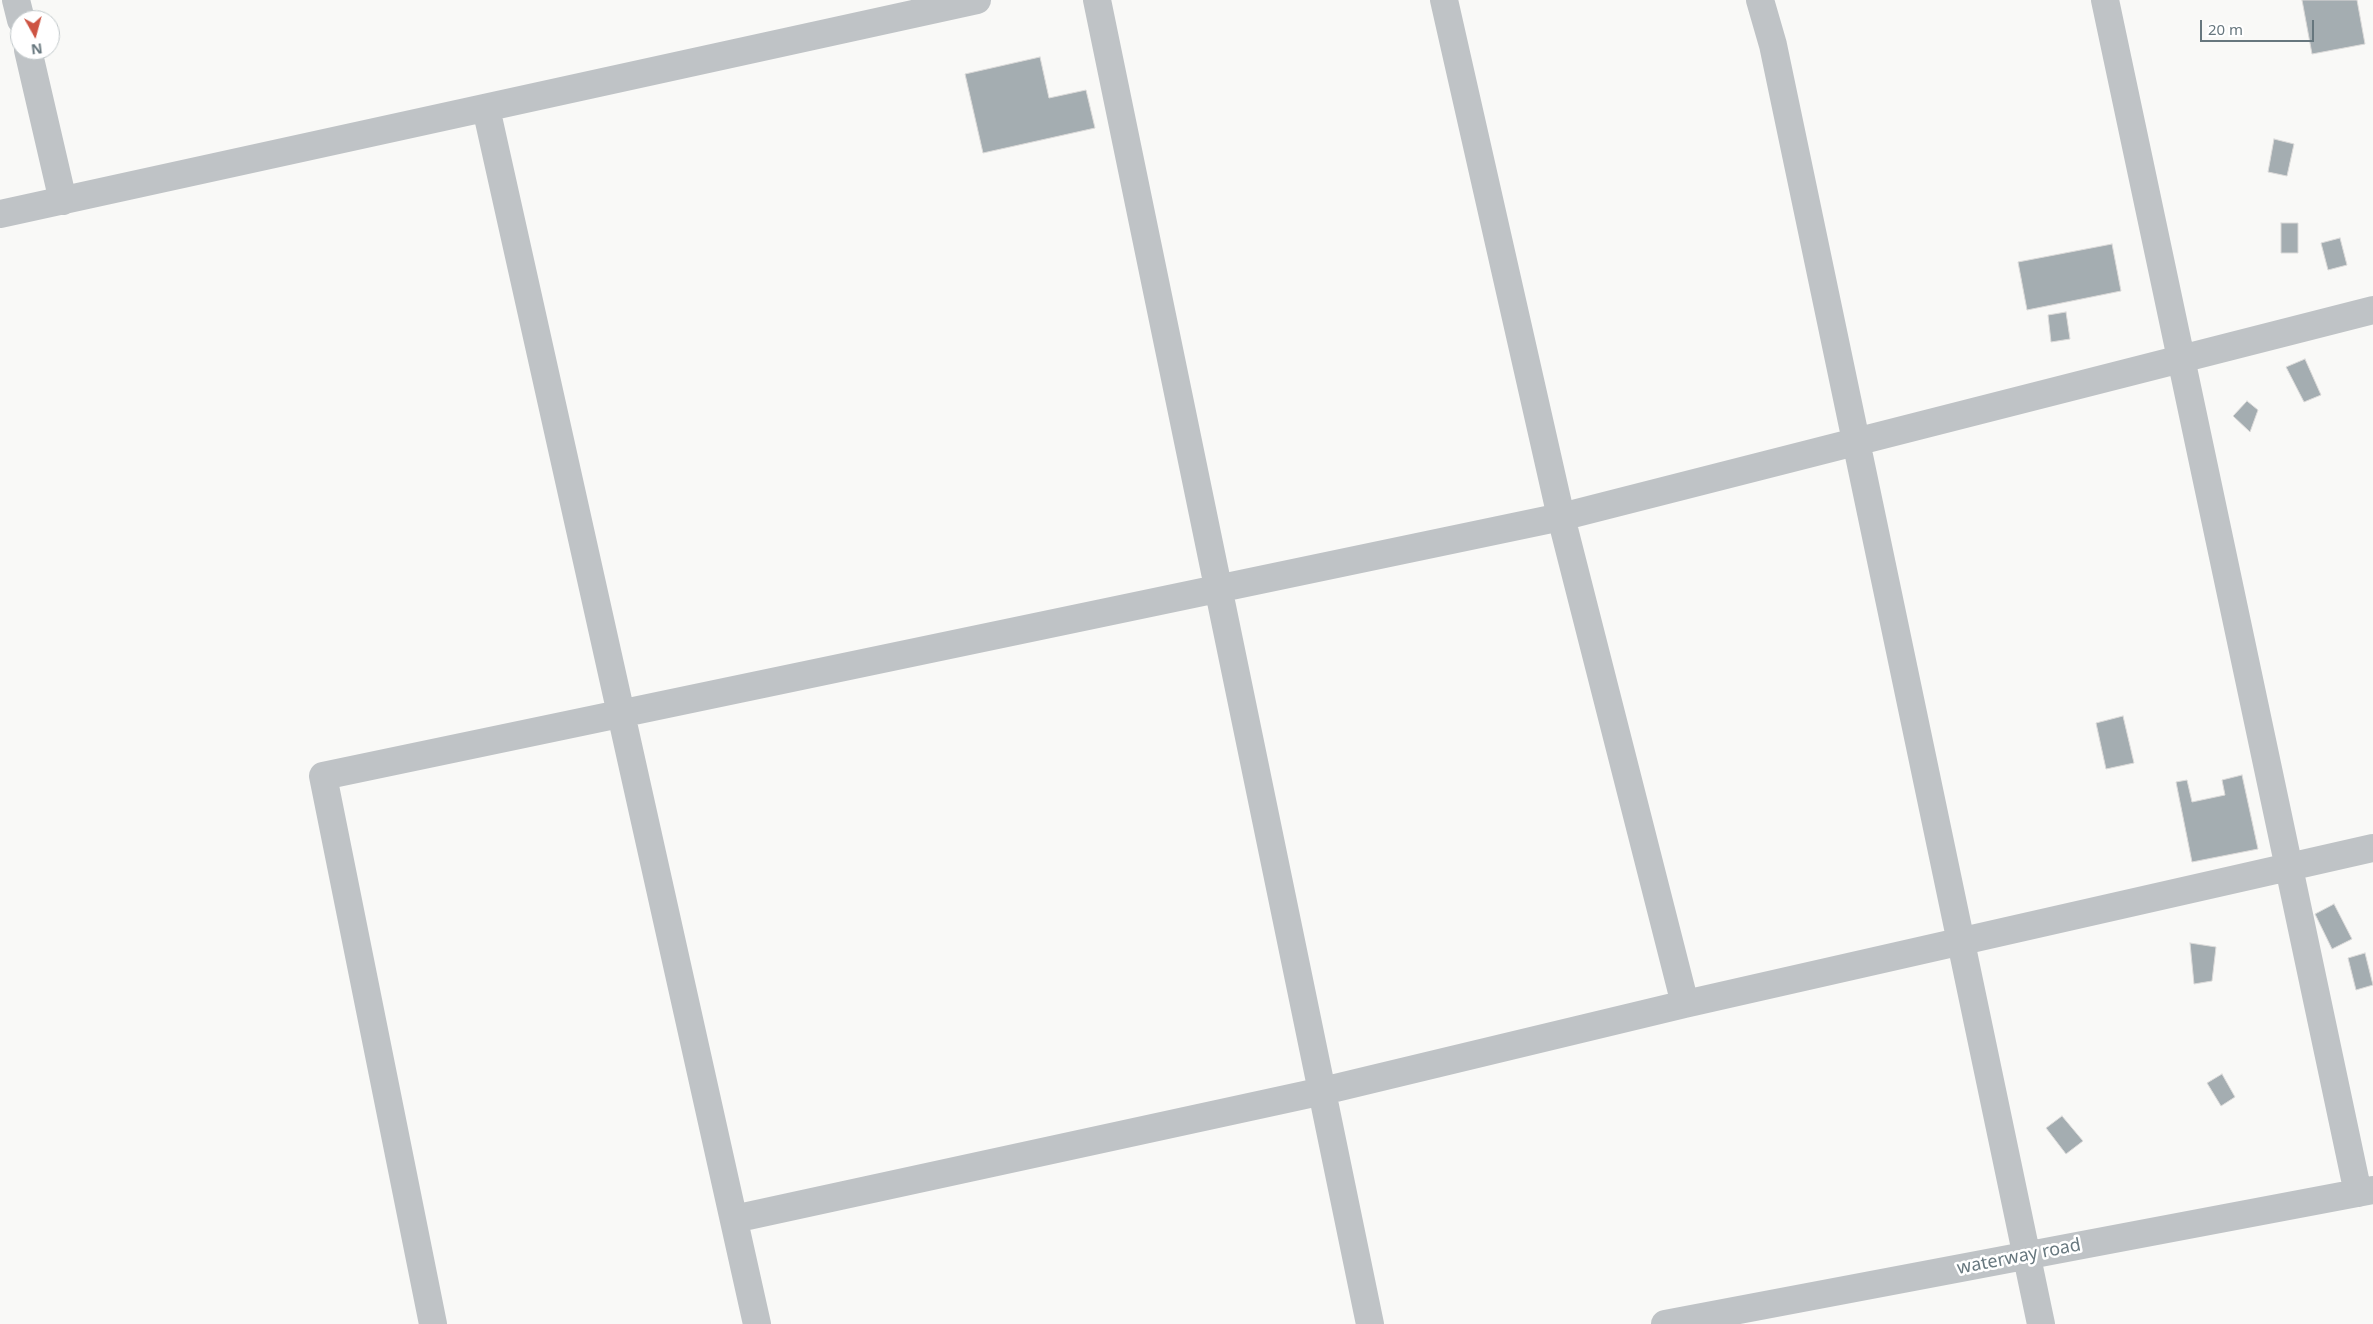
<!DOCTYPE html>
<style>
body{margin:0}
#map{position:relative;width:2373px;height:1324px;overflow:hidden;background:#f9f9f7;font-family:"Noto Sans",sans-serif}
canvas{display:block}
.north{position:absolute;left:10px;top:10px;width:50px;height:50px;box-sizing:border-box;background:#fff;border:1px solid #c2c9cb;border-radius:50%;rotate:173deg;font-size:14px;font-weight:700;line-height:20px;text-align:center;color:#67777e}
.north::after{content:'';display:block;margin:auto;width:18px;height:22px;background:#cd5443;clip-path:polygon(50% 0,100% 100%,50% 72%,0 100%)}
.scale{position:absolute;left:2200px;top:20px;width:114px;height:22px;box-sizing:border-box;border:2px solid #67777e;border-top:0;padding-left:6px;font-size:15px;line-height:18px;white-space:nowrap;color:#67777e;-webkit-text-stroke:4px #fff;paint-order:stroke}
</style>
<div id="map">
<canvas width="2373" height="1324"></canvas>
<div class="north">N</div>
<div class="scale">20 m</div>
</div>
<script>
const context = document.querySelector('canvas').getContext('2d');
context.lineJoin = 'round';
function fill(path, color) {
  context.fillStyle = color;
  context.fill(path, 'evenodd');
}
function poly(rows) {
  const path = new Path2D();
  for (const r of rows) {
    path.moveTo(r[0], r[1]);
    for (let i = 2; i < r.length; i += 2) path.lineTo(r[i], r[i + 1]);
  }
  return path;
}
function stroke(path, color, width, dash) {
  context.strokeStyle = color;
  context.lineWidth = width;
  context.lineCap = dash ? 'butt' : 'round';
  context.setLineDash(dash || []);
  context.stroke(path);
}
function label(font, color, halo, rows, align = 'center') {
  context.font = font + ' "Noto Sans",sans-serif';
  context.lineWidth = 5;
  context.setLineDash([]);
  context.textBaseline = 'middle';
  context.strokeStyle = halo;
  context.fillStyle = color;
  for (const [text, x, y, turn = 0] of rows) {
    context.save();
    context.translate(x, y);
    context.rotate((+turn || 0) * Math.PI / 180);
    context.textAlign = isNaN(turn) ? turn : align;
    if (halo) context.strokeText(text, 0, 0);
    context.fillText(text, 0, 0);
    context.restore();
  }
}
const building = poly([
 [2302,0,2357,0,2365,44,2312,54,2302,0],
 [1040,57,1049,98,1086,90,1095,128,983,153,965,74,1040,57],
 [2274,139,2294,144,2287,176,2268,172,2274,139],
 [2281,223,2298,223,2298,253,2281,253,2281,223],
 [2340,238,2347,265,2328,270,2321,243,2340,238],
 [2112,244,2121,291,2027,310,2018,262,2112,244],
 [2066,312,2070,339,2051,342,2048,315,2066,312],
 [2305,359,2321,395,2304,402,2286,367,2305,359],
 [2247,401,2258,410,2250,432,2233,416,2247,401],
 [2123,716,2134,763,2106,769,2096,723,2123,716],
 [2242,775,2258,849,2192,862,2176,782,2187,780,2192,802,2225,795,2222,780,2242,775],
 [2334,904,2352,939,2332,949,2315,914,2334,904],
 [2190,943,2216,947,2212,981,2194,984,2190,943],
 [2365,953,2373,985,2356,990,2348,958,2365,953],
 [2222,1074,2235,1097,2221,1106,2207,1083,2222,1074],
 [2062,1116,2083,1141,2066,1154,2046,1128,2062,1116]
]);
fill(building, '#a4adb1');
stroke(building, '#dbdad9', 1);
stroke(poly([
 [16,0,21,20],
 [1097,0,1370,1324],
 [1444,0,1561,517,1685,1004],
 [1760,0,1773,45,2041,1324],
 [2105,0,2358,1193],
 [28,50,63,201],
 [486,108,757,1324],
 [0,214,977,0],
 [734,1219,1323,1091,1685,1004,2373,848],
 [433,1324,323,776,1561,517,2373,310],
 [1665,1324,2373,1190]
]), '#bfc3c6', 28);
label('18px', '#67777e', '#fff', [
 ["waterway road",2019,1257,-11]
]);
</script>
